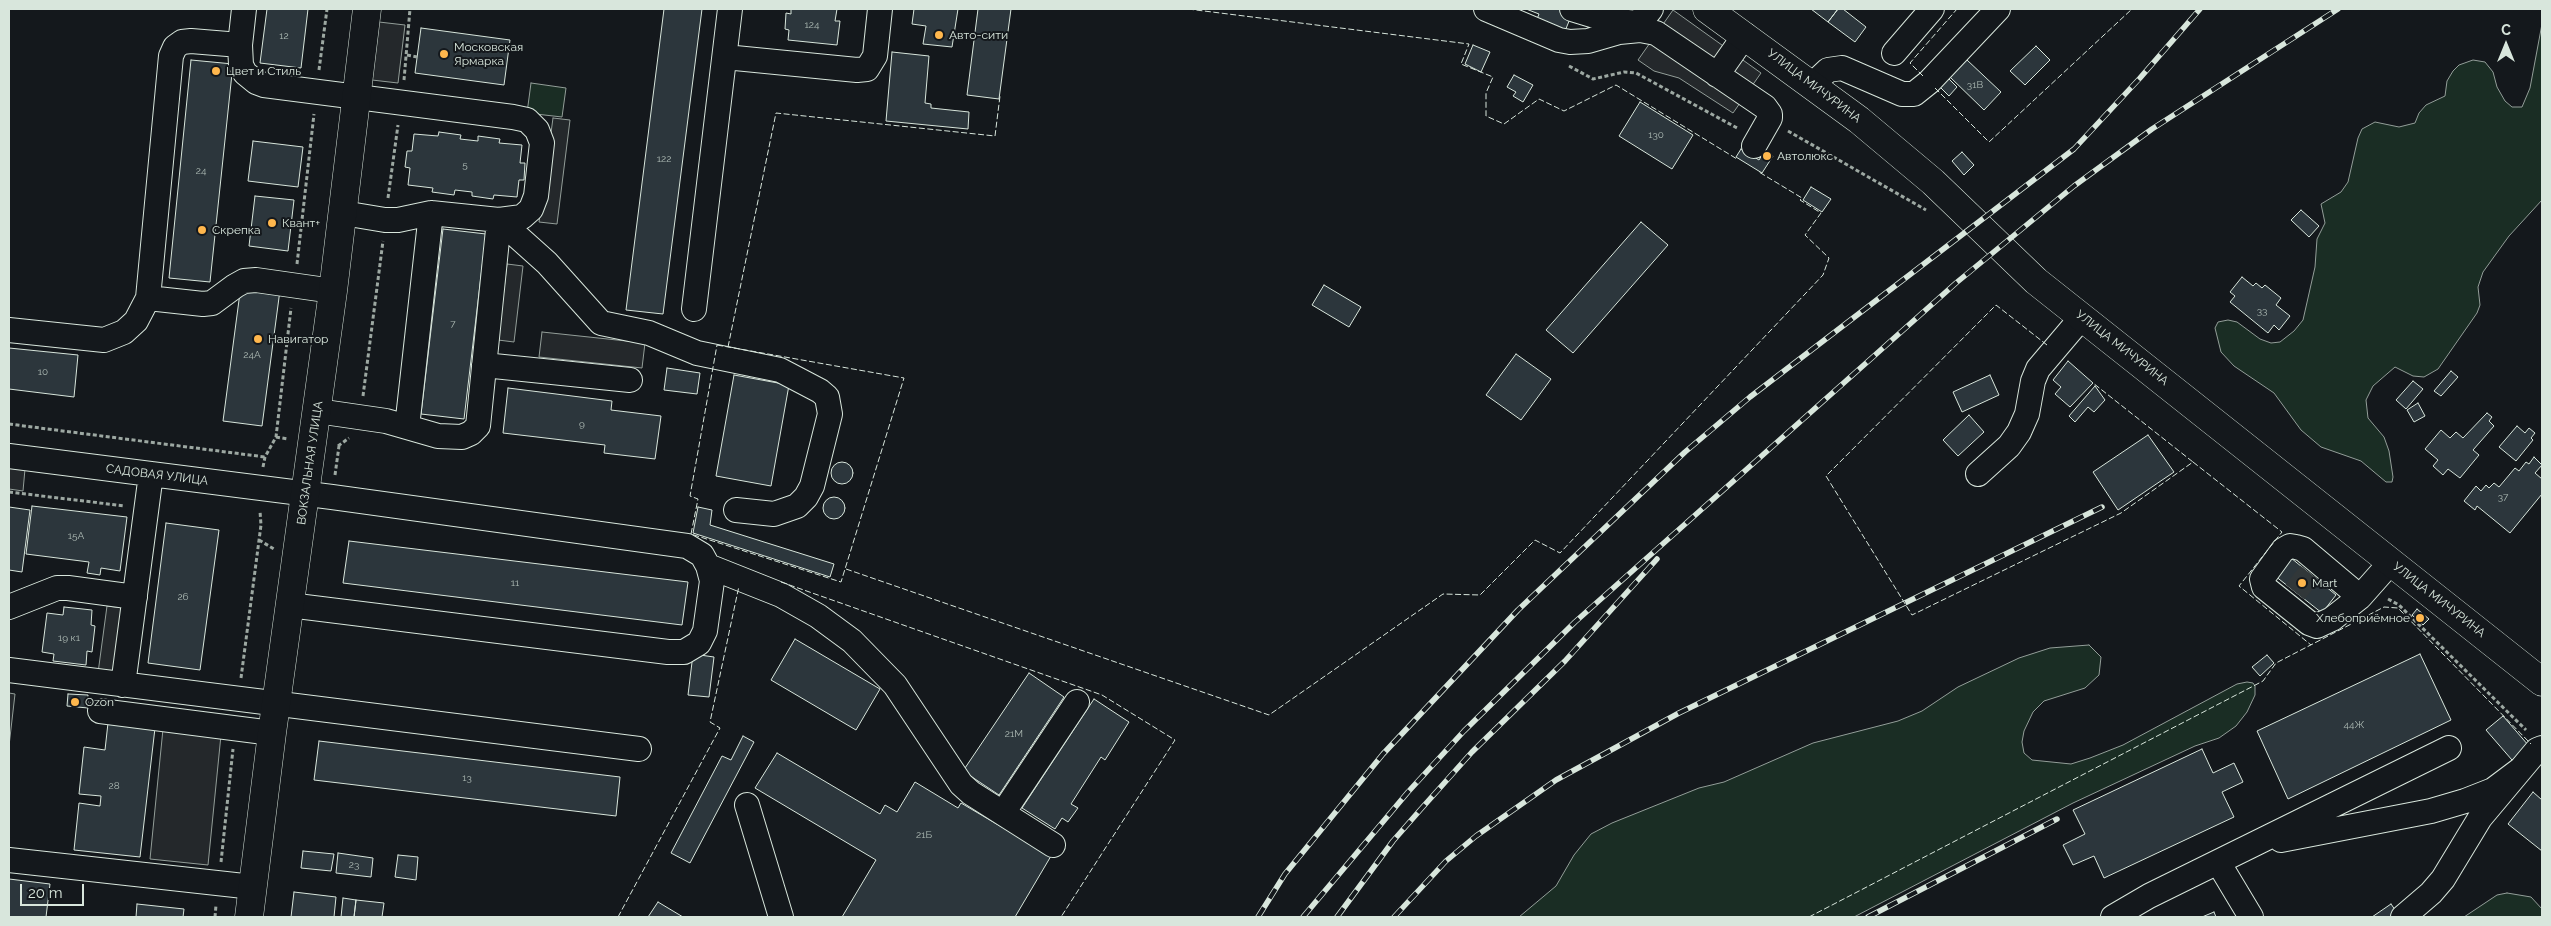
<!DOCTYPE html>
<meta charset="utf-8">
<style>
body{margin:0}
#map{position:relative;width:2551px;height:926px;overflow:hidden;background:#14181c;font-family:Raleway,sans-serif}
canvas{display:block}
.frame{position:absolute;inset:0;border:10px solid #d8e6dc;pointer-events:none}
.north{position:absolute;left:2481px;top:20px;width:50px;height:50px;-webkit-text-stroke:4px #14181c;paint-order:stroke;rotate:0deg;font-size:14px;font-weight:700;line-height:20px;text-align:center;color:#d8e6dc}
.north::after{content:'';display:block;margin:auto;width:18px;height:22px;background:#d8e6dc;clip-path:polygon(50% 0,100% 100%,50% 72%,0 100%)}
.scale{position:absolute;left:20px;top:884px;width:64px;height:22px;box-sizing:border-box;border:2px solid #d8e6dc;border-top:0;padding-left:6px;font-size:15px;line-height:18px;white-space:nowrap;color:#d8e6dc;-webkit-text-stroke:4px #14181c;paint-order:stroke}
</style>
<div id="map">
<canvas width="2551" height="926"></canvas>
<div class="frame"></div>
<div class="north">С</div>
<div class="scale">20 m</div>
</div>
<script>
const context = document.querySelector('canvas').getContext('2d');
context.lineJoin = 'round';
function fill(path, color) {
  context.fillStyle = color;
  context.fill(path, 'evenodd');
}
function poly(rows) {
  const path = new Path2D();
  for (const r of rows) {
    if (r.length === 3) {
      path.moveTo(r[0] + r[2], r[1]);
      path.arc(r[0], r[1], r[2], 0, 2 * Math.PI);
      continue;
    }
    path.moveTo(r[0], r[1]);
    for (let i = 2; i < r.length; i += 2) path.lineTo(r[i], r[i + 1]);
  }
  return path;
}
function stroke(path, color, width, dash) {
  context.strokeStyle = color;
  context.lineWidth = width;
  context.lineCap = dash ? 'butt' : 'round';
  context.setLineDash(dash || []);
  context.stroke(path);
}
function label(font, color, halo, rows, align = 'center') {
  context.font = font + ' Raleway,sans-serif';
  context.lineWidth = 4;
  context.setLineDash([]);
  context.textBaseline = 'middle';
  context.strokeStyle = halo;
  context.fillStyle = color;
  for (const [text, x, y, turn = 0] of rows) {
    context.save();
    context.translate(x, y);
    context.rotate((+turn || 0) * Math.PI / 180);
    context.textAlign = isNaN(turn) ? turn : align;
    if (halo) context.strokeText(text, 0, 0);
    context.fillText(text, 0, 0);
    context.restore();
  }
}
const green = poly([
 [2542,24,2542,200,2509,236,2483,272,2478,287,2480,305,2477,313,2438,369,2424,377,2413,376,2395,367,2373,386,2366,400,2368,418,2384,437,2389,451,2393,477,2392,482,2386,482,2361,461,2321,447,2301,430,2274,393,2234,366,2221,352,2215,328,2218,322,2228,320,2237,322,2260,339,2271,343,2280,342,2294,331,2303,320,2315,267,2317,239,2325,223,2321,204,2341,192,2348,182,2358,138,2362,129,2375,122,2399,127,2415,123,2419,113,2426,105,2445,96,2447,81,2453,71,2459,65,2473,60,2485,62,2493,72,2497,87,2505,101,2512,107,2522,107,2530,88,2542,24],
 [531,83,566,88,562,117,527,113,531,83],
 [2089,645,2101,657,2099,675,2085,688,2044,701,2033,712,2024,731,2022,742,2024,753,2032,760,2071,764,2090,758,2123,745,2237,684,2247,682,2253,683,2255,686,2255,695,2247,712,2236,726,2219,738,2195,746,2073,803,1854,917,1519,917,1556,886,1574,855,1591,834,1612,823,1699,788,1724,782,1813,743,1898,721,1922,711,1958,687,2019,658,2050,648,2089,645],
 [2507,893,2531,897,2542,909,2542,917,2464,917,2497,895,2507,893]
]);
fill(green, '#1a2d24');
stroke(green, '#939e99', 1);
const parking = poly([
 [1673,10,1761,73,1733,113,1679,78,1654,71,1638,60,1673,10],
 [379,22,405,25,398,83,372,80,379,22],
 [553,118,570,120,557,224,539,222,553,118],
 [507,264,523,266,514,342,498,340,507,264],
 [542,332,645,343,642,368,539,357,542,332],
 [9,467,25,469,23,491,9,489,9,467],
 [107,606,123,608,114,675,98,673,107,606],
 [9,693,15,694,9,746,9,693],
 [163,729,221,735,208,865,150,859,163,729]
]);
fill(parking, '#24282b');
stroke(parking, '#939e99', 1);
const building = poly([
 [267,9,308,9,301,68,260,63,267,9],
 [664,9,702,9,663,314,626,310,664,9],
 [791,9,837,9,835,21,840,21,837,45,788,40,789,30,785,29,786,13,791,14,791,9],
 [914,9,958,9,952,47,923,44,926,26,912,24,914,9],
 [978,9,1011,9,999,99,967,95,978,9],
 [1526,9,1574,9,1565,31,1537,19,1539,14,1526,9],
 [1811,9,1838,9,1828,22,1811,9],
 [1838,9,1843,9,1866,27,1855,42,1828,22,1838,9],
 [421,28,510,40,504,85,415,73,421,28],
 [1473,45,1490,52,1481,72,1465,64,1473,45],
 [2036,46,2050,60,2025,85,2010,71,2036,46],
 [892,52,929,56,925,103,931,104,931,108,969,112,968,129,886,121,892,52],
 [191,60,233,64,210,282,169,278,191,60],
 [1967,60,2001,92,1984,110,1950,77,1967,60],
 [1514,75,1533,85,1523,102,1513,96,1516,92,1507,87,1514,75],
 [1949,79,1957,87,1949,96,1940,87,1949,79],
 [1640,102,1693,135,1672,169,1619,136,1640,102],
 [439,132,461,135,460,139,478,141,478,136,500,139,499,143,522,145,520,163,525,163,524,180,519,180,517,197,494,195,493,199,472,196,472,192,455,190,454,195,432,192,433,188,408,185,410,168,405,167,407,151,412,151,414,134,438,136,439,132],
 [253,141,303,147,298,187,248,181,253,141],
 [1741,149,1759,160,1765,150,1773,156,1762,173,1736,157,1741,149],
 [1962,152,1974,165,1964,175,1952,161,1962,152],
 [1811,187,1831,199,1822,212,1803,200,1811,187],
 [255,196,294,200,288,251,249,246,255,196],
 [2301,210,2319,226,2309,237,2291,220,2301,210],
 [1641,222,1668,245,1573,353,1546,330,1641,222],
 [443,229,486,234,464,419,421,414,443,229],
 [2242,277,2253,286,2256,283,2262,288,2265,285,2281,298,2276,305,2290,316,2279,330,2274,325,2268,333,2230,302,2235,296,2230,292,2242,277],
 [241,285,280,290,262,426,223,421,241,285],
 [1324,285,1361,307,1349,327,1312,305,1324,285],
 [9,348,78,355,74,397,9,389,9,348],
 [1516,354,1551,379,1521,420,1486,395,1516,354],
 [2068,361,2093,383,2070,407,2055,394,2061,387,2053,380,2068,361],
 [667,368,700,373,697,394,664,390,667,368],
 [2451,371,2458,377,2441,396,2434,391,2451,371],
 [734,375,789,385,771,486,716,476,734,375],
 [1990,375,1999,395,1962,412,1953,392,1990,375],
 [2413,381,2423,389,2406,409,2396,400,2413,381],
 [2095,386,2105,400,2094,412,2088,407,2075,422,2069,416,2095,386],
 [508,388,612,401,611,410,661,416,655,459,604,453,605,445,503,433,508,388],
 [2418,403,2425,416,2414,422,2407,410,2418,403],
 [2487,413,2492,417,2489,421,2494,426,2473,450,2479,455,2460,478,2448,469,2443,475,2433,466,2438,460,2425,449,2441,430,2450,438,2456,432,2463,438,2487,413],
 [1969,415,1984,432,1958,456,1943,440,1969,415],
 [2517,426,2525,433,2529,428,2535,433,2531,438,2533,440,2516,461,2499,447,2517,426],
 [2148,435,2174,472,2118,510,2093,472,2148,435],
 [2534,457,2542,465,2535,473,2542,479,2542,494,2510,533,2477,506,2475,510,2464,501,2476,486,2481,491,2486,485,2489,488,2494,483,2499,487,2515,468,2519,471,2526,462,2529,464,2534,457],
 [842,473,11],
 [834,508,11],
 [32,506,127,517,120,571,101,568,100,575,87,573,89,562,26,554,32,506],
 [9,507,30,510,22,572,9,570,9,507],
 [698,507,712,510,710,525,834,564,830,577,693,533,698,507],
 [166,523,219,530,200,670,148,663,166,523],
 [349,541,688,582,682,625,343,583,349,541],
 [2285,553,2336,595,2322,613,2270,572,2285,553],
 [64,607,92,610,91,625,95,626,92,652,87,651,86,665,53,661,54,654,42,652,47,613,63,615,64,607],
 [2417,609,2429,619,2423,625,2412,615,2417,609],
 [795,639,880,689,856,730,771,680,795,639],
 [693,654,714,657,709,697,688,695,693,654],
 [2420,654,2451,720,2288,799,2257,731,2420,654],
 [2267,655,2274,663,2260,676,2252,667,2267,655],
 [1029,673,1064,697,999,795,963,771,1029,673],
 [68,694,88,695,88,708,67,706,68,694],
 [1094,699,1129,722,1105,760,1101,757,1071,804,1078,808,1068,822,1062,818,1055,829,1022,808,1094,699],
 [2503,716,2529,746,2512,760,2486,730,2503,716],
 [108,723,155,728,140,857,74,850,79,803,100,806,101,796,79,794,84,747,105,750,108,723],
 [743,736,754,742,690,863,671,853,722,756,731,760,743,736],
 [319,741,620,777,616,816,314,780,319,741],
 [2202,749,2213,773,2234,763,2243,782,2222,792,2234,817,2104,878,2094,856,2073,865,2063,845,2085,834,2073,810,2202,749],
 [777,753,880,814,885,805,897,812,915,782,958,808,961,803,1051,856,1015,917,842,917,876,860,755,788,777,753],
 [2533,792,2542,800,2542,851,2508,824,2533,792],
 [303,851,334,854,331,871,301,868,303,851],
 [338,853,373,858,371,877,336,873,338,853],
 [398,855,418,857,416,880,395,877,398,855],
 [9,879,50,884,46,917,9,917,9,879],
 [294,892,336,897,334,917,291,917,294,892],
 [343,898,356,900,354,917,341,917,343,898],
 [356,900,384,903,382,917,354,917,356,900],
 [658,902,683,917,648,917,658,902],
 [137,904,184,909,183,917,136,917,137,904],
 [2391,904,2400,917,2372,917,2391,904],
 [2214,912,2216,917,2202,917,2214,912]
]);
fill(building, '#2c363c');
stroke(building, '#d8e6dc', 1);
stroke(poly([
 [2295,592,2310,573]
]), '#313739', 24, [24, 12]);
const minor = poly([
 [1486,9,1559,40,1570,42,1588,41,1619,32,1644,18,1651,9],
 [1572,9,1608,20,1637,23],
 [1619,32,1640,30,1656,33,1765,107,1770,114,1770,118,1754,146],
 [240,45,241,65,245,73,256,82,264,85,513,117,527,120,537,130,542,143,536,196,531,209,522,217,499,220,431,213,398,220,385,220,343,213],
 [1894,53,1932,9],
 [725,57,857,70,867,69,875,56,880,9],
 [1717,75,1745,35],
 [1812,85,1828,70,1842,68,1902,94,1914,94,1929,82,1998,9],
 [499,220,547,263,601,323,649,333,697,353,780,370,820,391,827,397,830,414,812,486,806,497,797,506,774,514,736,510],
 [148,298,203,304,212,303,235,286,244,281,256,280,333,291],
 [694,309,730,9],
 [9,330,104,340,124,332,136,321,148,298,171,56,175,47,182,42,191,41,240,45,244,9],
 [484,365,630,380],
 [317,411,386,421,438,436,462,437,471,433,478,426,499,220],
 [407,427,431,213],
 [9,456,332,497,687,546,702,555,708,566,712,581,705,631,699,643,684,652,668,652,289,605],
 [1978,474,2009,446,2019,432,2027,414,2033,381,2038,369,2082,317],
 [708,566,781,595,818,616,852,641,895,685,961,784,971,793,1053,845],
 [2360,597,2303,549,2296,547,2290,546,2283,550,2262,579,2264,587,2309,623,2317,626,2332,619,2360,597,2391,562],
 [9,607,57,588,68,588,135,597],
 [9,670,639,749],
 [123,685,151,474],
 [100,711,272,733],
 [747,805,781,917],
 [1003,813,1077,702],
 [2281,840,2431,811,2465,801,2493,790,2521,769],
 [9,860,253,887],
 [2218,862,2251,917],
 [2113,917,2149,896,2449,748],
 [2403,917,2431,893,2443,879,2480,818,2537,750,2542,748]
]);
const major = poly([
 [1707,9,1859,120,1933,182,2036,281,2542,682],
 [249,917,272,733,333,291,367,9]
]);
stroke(minor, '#d8e6dc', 26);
stroke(major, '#d8e6dc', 29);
stroke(poly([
 [407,55,417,57],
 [1569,66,1593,79,1624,72,1636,73,1739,129],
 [319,70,327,9],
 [404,80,410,9],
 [1788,131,1926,210],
 [388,198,398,125],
 [297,264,314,114],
 [363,396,383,241],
 [9,424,265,457],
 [276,437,288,439],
 [338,446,349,438],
 [263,467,265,457,276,437,291,308],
 [335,475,339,446],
 [9,492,125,506],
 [259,540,274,549],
 [2388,599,2399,605,2526,730],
 [241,678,261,525,260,511],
 [221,862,233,749],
 [215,917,216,905]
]), '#9da8a2', 3, [4, 2.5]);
stroke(minor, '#14181c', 24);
stroke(major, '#14181c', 28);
const rail = poly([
 [1258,917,1285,874,1383,754,1518,610,1685,452,1750,397,2074,149,2140,78,2200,9],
 [1303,917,1408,792,1464,731,1575,622,1956,283,2074,186,2152,129,2338,9],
 [1337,917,1393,841,1421,809,1472,752,1565,661,1657,559],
 [1394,917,1446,861,1476,836,1556,780,1679,713,2102,507],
 [1868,917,2057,819]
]);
stroke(rail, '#d8e6dc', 5.5);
stroke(rail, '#14181c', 4, [11]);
stroke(poly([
 [1188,9,1469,44,1461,64,1493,77,1486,93,1486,116,1504,124,1539,99,1564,111,1616,85,1737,159],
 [1923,76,1910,63,1957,9],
 [1935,88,1989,142,2132,9],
 [717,345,904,378,841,582,691,534,698,499,690,496,717,345],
 [2047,345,1996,305,1826,476,1912,615,2121,513,2193,462,2093,383],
 [728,347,776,113,995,136,1000,96],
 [2193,462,2282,532,2239,586,2311,645],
 [846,569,1269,715,1443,594,1480,595,1535,540,1560,553,1823,275,1829,258,1805,235,1821,213,1800,200,1802,198,1759,172],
 [781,582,1102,695,1175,740,1061,917],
 [618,917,720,728,710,722,739,586],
 [1809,917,2263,681,2276,663,2384,607,2398,608,2531,744]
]), '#d8e6dc', 1, [6, 2.5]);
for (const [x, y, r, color] of [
 [939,35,5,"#ffb74d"],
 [444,54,5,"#ffb74d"],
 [216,71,5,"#ffb74d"],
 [1767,156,5,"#ffb74d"],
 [272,223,5,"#ffb74d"],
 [202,230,5,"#ffb74d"],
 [258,339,5,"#ffb74d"],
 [2302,583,5,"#ffb74d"],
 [2420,618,5,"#ffb74d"],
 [75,702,5,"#ffb74d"]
]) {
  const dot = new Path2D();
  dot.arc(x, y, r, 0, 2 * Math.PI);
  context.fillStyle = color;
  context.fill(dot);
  stroke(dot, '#14181c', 2);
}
label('10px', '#adbab4', null, [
 ["124",812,25],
 ["12",284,36],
 ["31В",1975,85],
 ["130",1656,135],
 ["122",664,159],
 ["5",465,165],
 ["24",201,171],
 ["33",2262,311],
 ["7",453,324],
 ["24А",252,355],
 ["10",43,372],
 ["9",582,424],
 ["37",2503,497],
 ["15А",76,536],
 ["11",515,583],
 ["26",183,597],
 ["19 к1",69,638],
 ["44Ж",2354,725],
 ["21М",1014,734],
 ["13",467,778],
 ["28",114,786],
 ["21Б",924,835],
 ["23",354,865]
]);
label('12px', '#d8e6dc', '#14181c', [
 ["Авто-сити",949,35],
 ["Московская",454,47],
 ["Ярмарка",454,61],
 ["Цвет и Стиль",226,71],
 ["Автолюкс",1777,156],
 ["Квант+",282,223],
 ["Скрепка",212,230],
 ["Навигатор",268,339],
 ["Mart",2312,583],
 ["Хлебоприёмное",2410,618,"right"],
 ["Ozon",85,702]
], 'left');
label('12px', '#d8e6dc', '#14181c', [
 ["УЛИЦА МИЧУРИНА",1814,86,37],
 ["УЛИЦА МИЧУРИНА",2122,348,38],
 ["ВОКЗАЛЬНАЯ УЛИЦА",310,463,-82],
 ["САДОВАЯ УЛИЦА",157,475,7],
 ["УЛИЦА МИЧУРИНА",2439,600,38]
]);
</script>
